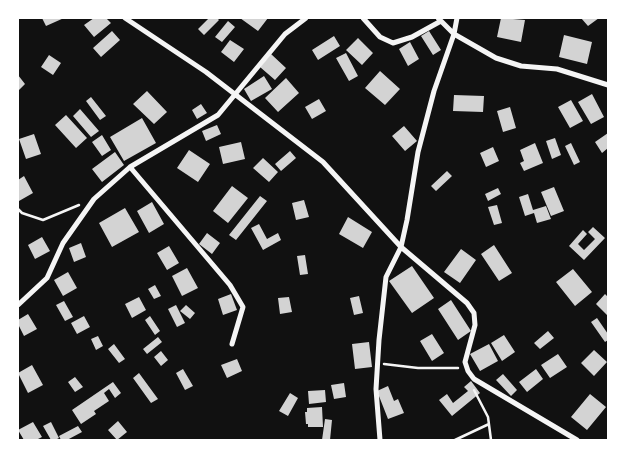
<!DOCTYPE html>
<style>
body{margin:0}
#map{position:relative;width:626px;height:458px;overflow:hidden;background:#111;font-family:"Archivo Narrow",sans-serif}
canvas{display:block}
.frame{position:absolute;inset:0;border:19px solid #fff;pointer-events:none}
</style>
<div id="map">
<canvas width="626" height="458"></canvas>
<div class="frame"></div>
</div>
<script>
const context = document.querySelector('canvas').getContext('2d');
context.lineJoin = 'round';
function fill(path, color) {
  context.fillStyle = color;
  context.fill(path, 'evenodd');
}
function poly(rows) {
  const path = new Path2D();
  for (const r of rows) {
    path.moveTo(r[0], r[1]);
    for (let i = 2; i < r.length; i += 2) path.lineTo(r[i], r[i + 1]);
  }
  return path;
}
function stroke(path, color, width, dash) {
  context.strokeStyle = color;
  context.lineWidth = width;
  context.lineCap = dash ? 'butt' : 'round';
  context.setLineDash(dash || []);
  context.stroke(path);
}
fill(poly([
 [42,18,64,18,46,26],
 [94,18,106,18,111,23,94,37,84,25],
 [209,18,217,18,219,20,204,35,198,29],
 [240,18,268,18,258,31],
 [501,18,525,20,521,42,497,37],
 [581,18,599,18,588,26],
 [228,21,235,27,222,42,215,37],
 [112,31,120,40,101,57,93,48],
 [429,31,441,50,433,55,421,36],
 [564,35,592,42,587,64,559,57],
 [334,36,340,46,318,60,312,50],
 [358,38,373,53,362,65,346,50],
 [230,40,244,49,234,62,221,52],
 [410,42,419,59,408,66,399,49],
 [346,53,358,76,349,81,336,58],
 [271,54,286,68,275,80,260,67],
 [49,55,61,63,53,75,41,67],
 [380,71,400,89,385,105,365,88],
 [18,75,25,84,18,91],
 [264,76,272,89,251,101,244,89],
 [286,78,299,93,278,112,265,98],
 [147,91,167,112,154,124,133,104],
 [592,94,604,117,591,124,578,102],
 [454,95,484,96,483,112,453,111],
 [91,97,106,116,100,120,86,101],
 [319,99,326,111,312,119,305,107],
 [571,100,583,121,570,128,558,107],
 [201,104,207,113,197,119,192,110],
 [510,107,516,128,503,132,497,111],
 [80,109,99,131,91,137,73,116],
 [66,115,87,138,76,148,55,125],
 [142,118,156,143,124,161,110,137],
 [217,125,221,134,206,141,202,131],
 [404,126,417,141,405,151,392,136],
 [608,133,608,148,602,153,595,142],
 [34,134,41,154,26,159,19,139],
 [102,135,111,150,102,156,92,142],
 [555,138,561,155,552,159,546,141],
 [241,142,245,159,223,164,219,147],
 [535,143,543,163,524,171,520,163,524,161,520,150],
 [571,143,580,162,574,165,565,146],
 [493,147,499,161,486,167,480,153],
 [189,150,210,164,198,182,177,168],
 [290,151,296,158,281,171,275,164],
 [115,152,124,165,102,182,92,169],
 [263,158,278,172,269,182,253,168],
 [447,171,452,176,436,191,431,186],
 [24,176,33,193,19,201,18,180],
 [232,186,248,198,228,223,213,211],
 [554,187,564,211,551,216,541,192],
 [498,188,501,194,488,201,485,194],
 [528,194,533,210,546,206,551,219,537,223,534,213,525,216,519,197],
 [260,196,267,201,236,240,229,235],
 [304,200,309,217,296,220,292,203],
 [152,202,164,224,149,233,137,211],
 [497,205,502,223,494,225,488,207],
 [125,208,139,232,112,247,99,223],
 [348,217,372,232,363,248,339,234],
 [259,224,267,239,278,233,281,240,263,250,251,228],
 [593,227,605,238,584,260,569,246,583,230,587,234,578,244,584,250,595,239,588,232],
 [207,233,220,243,212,254,199,244],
 [42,237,50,251,35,259,28,245],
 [81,243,86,257,74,262,69,248],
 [494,245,512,273,499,281,481,254],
 [169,246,179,263,167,270,157,253],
 [461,249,476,260,460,283,444,272],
 [305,255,308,274,300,275,297,256],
 [412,266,434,298,412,313,389,281],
 [187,268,198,288,182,296,172,276],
 [573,269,592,292,575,306,556,282],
 [68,272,77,288,63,296,54,280],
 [155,285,161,296,154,299,148,289],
 [231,294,237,310,223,315,218,299],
 [605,294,608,297,608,316,596,304],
 [359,296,363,313,354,315,350,298],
 [139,297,146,310,132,318,125,304],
 [289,297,292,312,280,314,278,298],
 [451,300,471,331,458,340,438,309],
 [64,301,73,317,65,321,56,305],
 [176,305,185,323,177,327,168,309],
 [186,305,195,313,190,319,180,311],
 [28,314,37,329,24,336,18,324,18,320],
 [84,316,90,327,77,334,71,323],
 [150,316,160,331,155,335,145,320],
 [597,318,608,334,608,340,605,342,591,322],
 [548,331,554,338,540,349,534,343],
 [432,334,444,353,432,361,420,341],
 [504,335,515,352,502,361,491,343],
 [98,336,103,346,96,350,91,339],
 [158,337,162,342,147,354,143,349],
 [369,342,372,367,355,369,352,344],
 [114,344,125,359,119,363,108,349],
 [489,344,498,361,480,371,470,354],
 [594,350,607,362,594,376,581,363],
 [161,351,168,360,161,366,154,357],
 [558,354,567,367,550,378,541,365],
 [237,359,242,371,227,378,221,365],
 [32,365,43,385,28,393,18,373],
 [183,369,193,386,185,390,176,373],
 [536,369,543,379,527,392,519,382],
 [139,373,158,399,151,403,133,378],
 [503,374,517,390,511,396,496,380],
 [75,377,83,387,75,392,68,382],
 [471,381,480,393,452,416,439,400,447,394,453,403,468,391,464,387],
 [113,382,121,393,115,398,109,389,104,393,109,401,94,411,96,414,81,424,72,410],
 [344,383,346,397,334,399,331,385],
 [388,386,394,401,398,399,404,413,388,419,377,391],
 [325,390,326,402,309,404,308,391],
 [290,393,298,398,288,416,279,411],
 [590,394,606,407,587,430,571,417],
 [322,407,323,427,308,427,308,424,306,424,305,412,307,412,307,408],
 [325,419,332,420,330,440,322,440],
 [118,421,127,432,117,440,108,430],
 [33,422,42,437,36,440,24,440,18,430],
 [51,422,59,438,55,440,51,440,43,426],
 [78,426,82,432,67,440,61,440,59,436]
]), '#d3d3d3');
stroke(poly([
 [18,209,22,213,43,220,79,205],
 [384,364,418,368,458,368],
 [474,390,488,417,491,440],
 [455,440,489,424]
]), '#f5f5f5', 2.5);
stroke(poly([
 [125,18,206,72,323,162,401,247,467,303,474,313,475,325,465,362,468,371,474,379,577,440],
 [363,18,380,37,393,43,412,37,441,21],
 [438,18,454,34,496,58,521,66,557,69,608,85],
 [130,167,230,285,243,307,232,344],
 [18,305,47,278,63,243,94,199,130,167,218,115,285,34,306,18],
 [380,440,376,389,379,340,386,277,401,247,407,220,418,152,434,91,454,34,457,18]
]), '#f5f5f5', 5);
</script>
